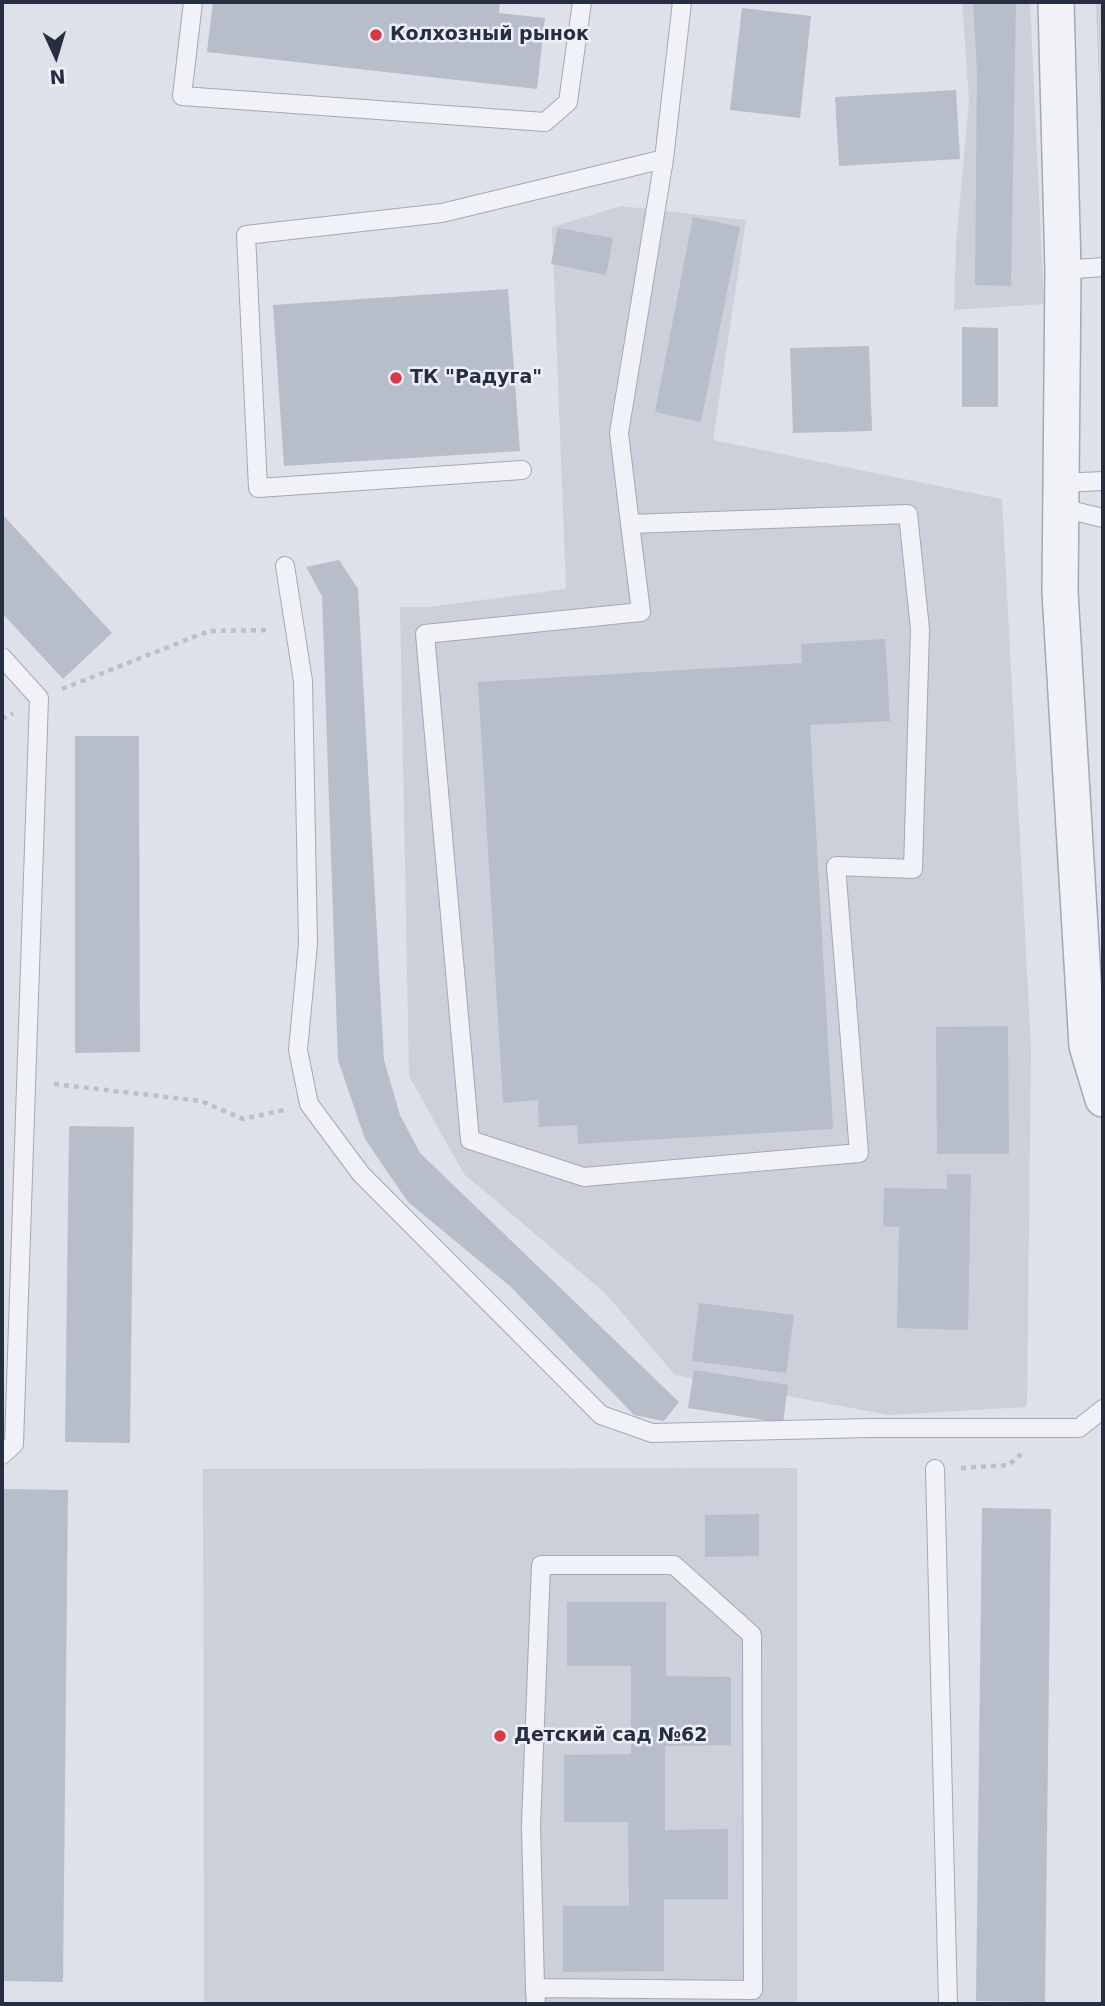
<!DOCTYPE html>
<meta charset="utf-8">
<style>
body{margin:0}
#map{position:relative;width:1105px;height:2006px;overflow:hidden;background:#dee1e9;font-family:"DejaVu Sans",sans-serif}
canvas{display:block}
.frame{position:absolute;inset:0;border:4px solid #262e41;pointer-events:none}
.north{position:absolute;left:21px;top:21px;width:70px;height:70px;-webkit-text-stroke:5px #edf0f6;paint-order:stroke;rotate:176deg;font-size:19px;font-weight:700;line-height:28px;text-align:center;color:#262e41}
.north::after{content:'';display:block;margin:auto;width:24px;height:32px;background:#262e41;clip-path:polygon(50% 0,100% 100%,50% 72%,0 100%)}
</style>
<div id="map">
<canvas width="1105" height="2006"></canvas>
<div class="frame"></div>
<div class="north">N</div>
</div>
<script>
const context = document.querySelector('canvas').getContext('2d');
context.lineJoin = 'round';
function fill(path, color) {
  context.fillStyle = color;
  context.fill(path, 'evenodd');
}
function poly(rows) {
  const path = new Path2D();
  for (const r of rows) {
    path.moveTo(r[0], r[1]);
    for (let i = 2; i < r.length; i += 2) path.lineTo(r[i], r[i + 1]);
  }
  return path;
}
function stroke(path, color, width, dash) {
  context.strokeStyle = color;
  context.lineWidth = width;
  context.lineCap = dash ? 'butt' : 'round';
  context.setLineDash(dash || []);
  context.stroke(path);
}
function label(font, color, halo, rows, align = 'center') {
  context.font = font + ' "DejaVu Sans",sans-serif';
  context.lineWidth = 5;
  context.setLineDash([]);
  context.textBaseline = 'middle';
  context.strokeStyle = halo;
  context.fillStyle = color;
  for (const [text, x, y, turn = 0] of rows) {
    context.save();
    context.translate(x, y);
    context.rotate((+turn || 0) * Math.PI / 180);
    context.textAlign = isNaN(turn) ? turn : align;
    if (halo) context.strokeText(text, 0, 0);
    context.fillText(text, 0, 0);
    context.restore();
  }
}
fill(poly([
 [962,2,1030,2,1044,304,954,310,956,244,969,102],
 [1095,2,1103,2,1103,183,1096,10],
 [621,206,746,220,713,440,1002,499,1031,1047,1027,1407,889,1415,675,1375,605,1293,464,1174,409,1076,400,607,428,607,566,589,552,227],
 [797,1468,797,2003,204,2004,203,1469]
]), '#ccd0db');
fill(poly([
 [213,2,500,2,499,13,545,18,537,89,207,52],
 [973,2,1016,2,1011,286,975,285,977,72],
 [742,8,811,16,800,118,730,110],
 [956,90,960,159,839,166,835,97],
 [693,217,740,227,701,422,655,412],
 [558,228,613,238,606,275,551,264],
 [508,289,520,451,284,466,273,305],
 [962,327,998,328,998,407,962,407],
 [869,346,872,431,793,433,790,348],
 [2,514,112,633,63,679,2,613],
 [339,560,358,589,384,1060,400,1115,420,1153,679,1402,664,1421,634,1415,511,1287,408,1202,365,1139,338,1060,322,596,306,567],
 [885,639,890,721,810,725,833,1129,578,1144,577,1125,539,1127,538,1100,503,1103,478,682,802,663,801,644],
 [75,736,139,736,140,1052,75,1053],
 [1008,1026,1009,1154,937,1154,936,1027],
 [69,1126,134,1127,130,1443,65,1442],
 [947,1174,971,1174,968,1330,897,1328,899,1227,883,1226,884,1188,947,1189],
 [699,1303,794,1315,786,1373,692,1361],
 [694,1370,788,1385,783,1423,688,1408],
 [2,1489,68,1490,63,1982,2,1981],
 [982,1508,1051,1509,1045,2002,976,2001],
 [759,1514,759,1556,705,1557,705,1515],
 [567,1602,666,1602,666,1676,731,1677,731,1745,665,1746,665,1830,728,1829,728,1899,664,1899,664,1971,563,1972,563,1906,629,1906,628,1822,564,1822,564,1755,631,1754,631,1666,567,1666]
]), '#b7bdc9');
const lane = poly([
 [193,2,182,96,545,122,568,102,582,2],
 [1063,270,1103,267],
 [522,470,258,488,246,235,442,213,664,159,682,2],
 [1061,483,1103,481],
 [1061,508,1103,518],
 [630,524,908,514,920,629,913,869,836,866,859,1153,584,1177,470,1140,425,634,641,612,630,524,619,433,664,159],
 [285,566,303,681,308,944,298,1050,309,1104,361,1174,601,1415,652,1433,869,1428,1079,1428,1103,1409],
 [2,657,39,698,14,1444,2,1455],
 [935,1469,948,2004],
 [535,1988,753,1990,752,1635,674,1565,541,1565,531,1825,535,1988,536,2004]
]);
const street = poly([
 [1056,2,1063,270,1060,592,1087,1046,1103,1099]
]);
stroke(lane, '#a3a8b3', 20);
stroke(street, '#a3a8b3', 38);
stroke(poly([
 [62,689,209,631,270,630],
 [2,719,13,713],
 [54,1084,201,1101,243,1119,284,1110],
 [961,1468,1009,1465,1021,1454]
]), '#bcbfc8', 4.5, [5, 5]);
stroke(lane, '#f1f2f7', 18);
stroke(street, '#f1f2f7', 35);
for (const [x, y, r, color] of [
 [376,35,7,"#d93846"],
 [396,378,7,"#d93846"],
 [500,1736,7,"#d93846"]
]) {
  const dot = new Path2D();
  dot.arc(x, y, r, 0, 2 * Math.PI);
  context.fillStyle = color;
  context.fill(dot);
  stroke(dot, '#edf0f6', 2.5);
}
label('bold 19px', '#262e41', '#edf0f6', [
 ["Колхозный рынок",390,35],
 ["ТК \"Радуга\"",410,378],
 ["Детский сад №62",514,1736]
], 'left');
</script>
